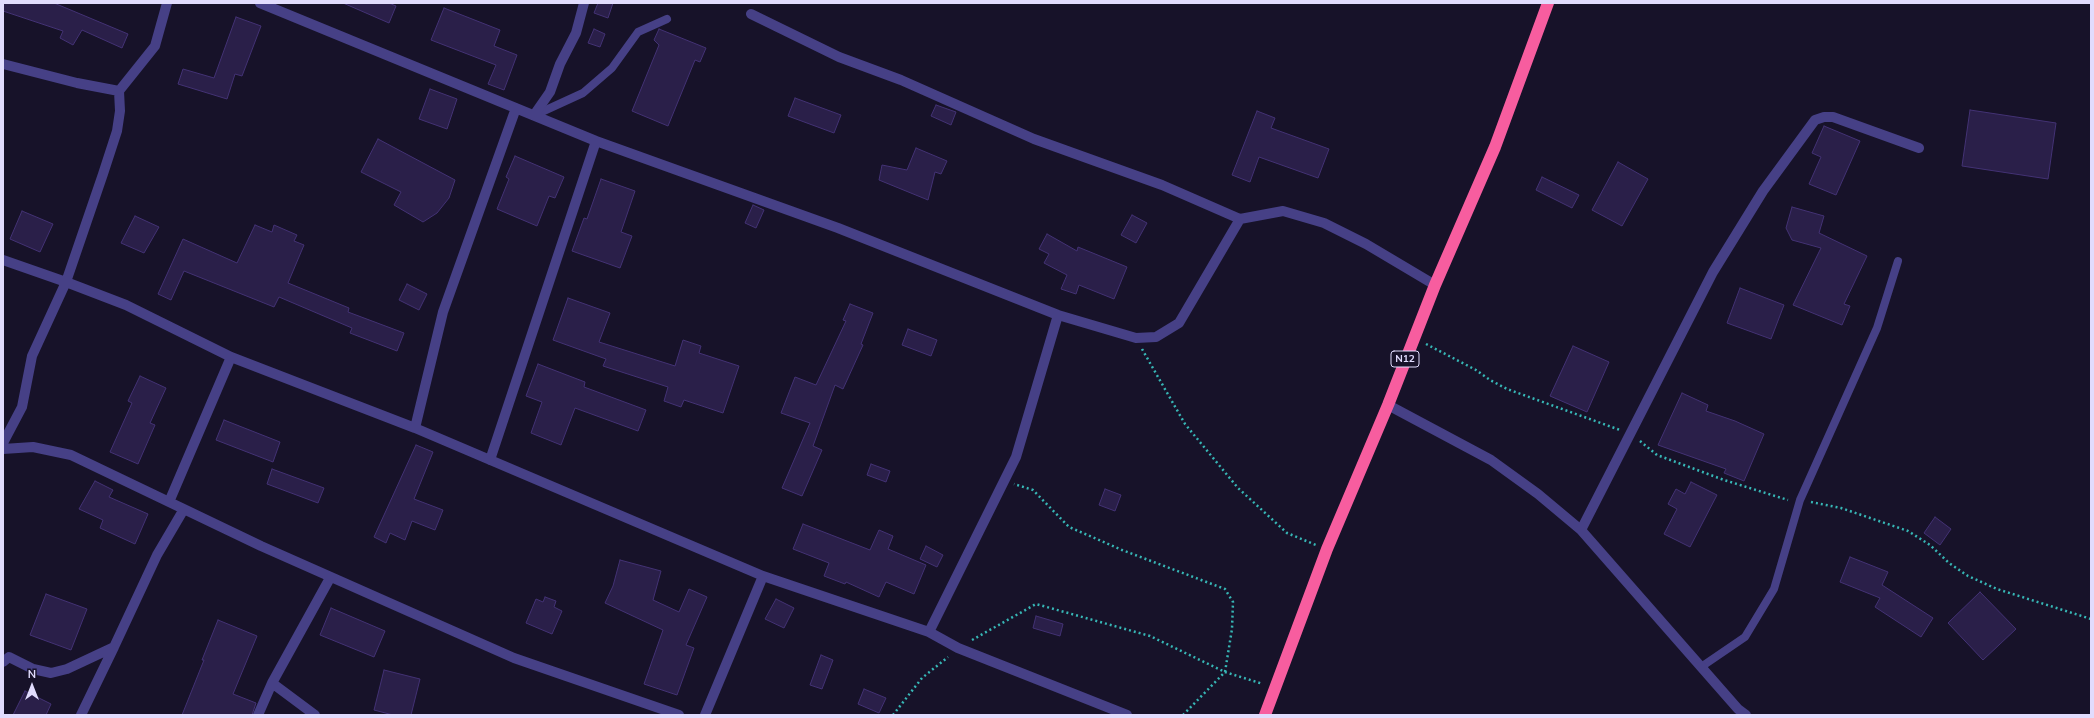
<!DOCTYPE html>
<style>
body{margin:0}
#map{position:relative;width:2094px;height:718px;overflow:hidden;background:#171229;font-family:Mulish,sans-serif}
canvas{display:block}
.frame{position:absolute;inset:0;border:4px solid #e1dcfd;pointer-events:none}
.north{position:absolute;left:12px;top:666px;width:40px;height:40px;-webkit-text-stroke:3px #171229;paint-order:stroke;rotate:0deg;font-size:11px;font-weight:700;line-height:16px;text-align:center;color:#e1dcfd}
.north::after{content:'';display:block;margin:auto;width:14px;height:18px;background:#e1dcfd;clip-path:polygon(50% 0,100% 100%,50% 72%,0 100%)}
</style>
<div id="map">
<canvas width="2094" height="718"></canvas>
<div class="frame"></div>
<div class="north">N</div>
</div>
<script>
const context = document.querySelector('canvas').getContext('2d');
context.lineJoin = 'round';
function fill(path, color) {
  context.fillStyle = color;
  context.fill(path, 'evenodd');
}
function poly(rows) {
  const path = new Path2D();
  for (const r of rows) {
    path.moveTo(r[0], r[1]);
    for (let i = 2; i < r.length; i += 2) path.lineTo(r[i], r[i + 1]);
  }
  return path;
}
function stroke(path, color, width, dash) {
  context.strokeStyle = color;
  context.lineWidth = width;
  context.lineCap = dash ? 'butt' : 'round';
  context.setLineDash(dash || []);
  context.stroke(path);
}
function label(font, color, halo, rows, align = 'center') {
  context.font = font + ' Mulish,sans-serif';
  context.lineWidth = 3.5;
  context.setLineDash([]);
  context.textBaseline = 'middle';
  context.strokeStyle = halo;
  context.fillStyle = color;
  for (const [text, x, y, turn = 0] of rows) {
    context.save();
    context.translate(x, y);
    context.rotate((+turn || 0) * Math.PI / 180);
    context.textAlign = isNaN(turn) ? turn : align;
    if (halo) context.strokeText(text, 0, 0);
    context.fillText(text, 0, 0);
    context.restore();
  }
}
const building = poly([
 [3,3,54,3,128,34,122,48,82,30,73,45,60,38,63,31,3,11,3,3],
 [343,3,389,3,396,6,389,23,343,3],
 [598,3,613,3,608,18,594,13,598,3],
 [444,8,500,30,494,46,517,55,504,90,488,84,496,65,431,40,444,8],
 [236,17,261,26,242,76,235,74,227,99,178,84,183,69,214,78,236,17],
 [594,29,605,34,600,47,588,43,594,29],
 [659,29,706,48,700,62,695,60,668,126,632,111,659,45,654,40,659,29],
 [430,89,457,99,447,129,419,119,430,89],
 [795,98,841,115,834,133,788,116,795,98],
 [936,105,956,112,951,125,931,116,936,105],
 [1970,110,2056,123,2048,179,1962,166,1970,110],
 [1257,111,1275,118,1271,128,1329,149,1318,178,1259,157,1250,182,1232,175,1257,111],
 [1824,126,1860,141,1836,195,1809,184,1821,157,1812,153,1824,126],
 [378,139,455,180,449,198,437,213,423,222,394,205,401,192,361,172,378,139],
 [916,148,947,161,941,174,935,172,928,200,879,180,882,165,907,170,916,148],
 [515,156,564,177,555,198,549,196,537,226,497,209,509,179,506,177,515,156],
 [1618,162,1648,179,1622,226,1592,210,1618,162],
 [1542,177,1579,195,1572,208,1536,190,1542,177],
 [601,179,635,191,621,232,632,236,620,268,572,251,584,218,587,219,601,179],
 [753,205,764,210,756,228,745,223,753,205],
 [1792,207,1824,216,1819,233,1867,256,1844,304,1850,306,1842,325,1793,305,1821,248,1792,240,1786,228,1792,207],
 [22,211,53,224,40,252,10,239,22,211],
 [1132,215,1147,223,1136,243,1121,235,1132,215],
 [135,216,159,227,144,253,121,243,135,216],
 [255,225,272,232,274,225,297,235,294,241,304,245,288,283,349,308,348,312,404,333,397,351,350,333,352,328,279,297,274,307,184,271,171,300,158,294,183,239,237,263,255,225],
 [1047,234,1077,251,1078,247,1127,267,1114,299,1079,285,1076,294,1061,289,1067,275,1044,263,1049,254,1039,249,1047,234],
 [407,284,427,294,419,310,399,300,407,284],
 [1740,288,1784,305,1771,339,1727,323,1740,288],
 [568,298,610,313,599,342,675,366,683,340,701,346,699,353,739,366,723,413,684,400,681,407,664,401,668,387,603,366,606,359,553,340,568,298],
 [850,304,873,313,861,344,863,345,843,389,835,385,813,446,822,450,802,496,782,488,810,423,781,413,795,377,816,385,846,321,843,320,850,304],
 [908,329,937,340,931,356,902,345,908,329],
 [1573,346,1609,362,1587,412,1550,396,1573,346],
 [538,364,585,382,584,387,646,410,638,431,575,408,561,445,531,433,542,402,526,396,538,364],
 [140,376,166,388,150,423,155,425,138,464,110,452,132,403,128,401,140,376],
 [1682,393,1708,405,1706,411,1735,421,1764,434,1744,481,1724,473,1726,469,1658,445,1682,393],
 [224,420,280,442,273,462,216,440,224,420],
 [416,445,433,452,414,499,443,510,435,530,412,521,405,540,390,533,386,543,374,537,416,445],
 [871,464,890,471,886,482,867,475,871,464],
 [272,469,324,488,318,503,267,484,272,469],
 [95,481,113,490,109,497,148,514,135,544,100,528,103,520,79,509,95,481],
 [1691,482,1717,495,1690,547,1664,534,1677,509,1668,504,1676,489,1685,494,1691,482],
 [1105,489,1121,495,1115,511,1099,505,1105,489],
 [1935,517,1951,529,1940,545,1924,533,1935,517],
 [803,524,870,550,879,530,893,536,888,549,926,565,914,594,886,582,879,597,846,582,845,584,824,576,829,563,793,549,803,524],
 [926,546,943,555,937,567,920,559,926,546],
 [1850,557,1888,572,1882,585,1933,618,1921,637,1875,607,1880,598,1840,582,1850,557],
 [620,560,661,571,653,600,679,612,689,589,707,597,686,645,694,648,677,695,644,684,663,630,605,603,613,586,620,560],
 [1980,592,2016,629,1983,660,1948,623,1980,592],
 [46,594,87,609,71,650,30,635,46,594],
 [545,597,556,601,554,607,562,611,552,634,526,623,536,599,543,602,545,597],
 [776,599,794,608,784,628,765,619,776,599],
 [331,608,385,631,374,657,320,635,331,608],
 [1036,616,1063,624,1060,636,1033,628,1036,616],
 [218,620,257,636,233,694,256,703,252,715,182,715,204,660,202,660,218,620],
 [821,655,833,660,822,689,810,685,821,655],
 [384,670,420,679,411,715,393,715,374,710,384,670],
 [864,689,886,698,879,713,858,704,864,689],
 [25,691,51,704,46,715,13,715,25,691]
]);
fill(building, '#2a1f49');
stroke(building, '#433274', 1);
stroke(poly([
 [1426,344,1476,370,1490,380,1507,389,1620,430],
 [1142,349,1185,424,1238,488,1287,533,1316,545],
 [1640,441,1657,455,1724,480,1788,500],
 [1811,502,1841,508,1908,531,1930,545,1949,563,1968,576,1997,589,2091,619],
 [972,640,1036,604,1150,636,1225,672,1232,629,1233,602,1225,589,1122,550,1069,527,1033,490,1014,484],
 [893,715,922,678,948,657],
 [1183,715,1225,672,1263,684]
]), '#37b6b5', 2.5, [2, 3]);
stroke(poly([
 [535,115,583,93,612,68,638,32,667,19],
 [1701,667,1745,637,1774,589,1800,500,1877,328,1898,261]
]), '#464086', 8);
stroke(poly([
 [260,3,596,141,838,228,1058,315,1136,338,1156,337,1179,323,1240,219],
 [751,14,839,57,901,80,1034,139,1162,185,1240,219,1283,211,1324,223,1366,244,1435,285],
 [3,64,77,83,119,91],
 [534,115,550,92,560,64,576,33,584,3],
 [3,260,66,282,126,305,231,357,415,428,763,576,929,632,958,648,1127,715],
 [1388,405,1491,460,1538,494,1581,530,1738,709,1746,715],
 [415,428,443,312,516,108],
 [3,443,22,407,32,356,66,282,103,174,117,131,120,111,119,91,155,46,167,3],
 [3,449,33,447,71,455,261,546,514,658,679,715],
 [490,460,596,141],
 [169,502,231,357],
 [1581,530,1713,272,1763,191,1815,120,1824,117,1833,117,1919,148],
 [929,632,1016,457,1058,315],
 [3,662,9,657,33,669,51,673,67,669,114,647,157,555,184,509],
 [272,683,315,715],
 [81,715,114,647],
 [258,715,272,683,330,578],
 [705,715,763,576]
]), '#464086', 10);
stroke(poly([
 [1265,715,1327,549,1388,405,1435,285,1495,147,1548,3]
]), '#f75d9f', 12);
for (const [x, y, w] of [
 [1405,359,28]
]) {
  const box = new Path2D();
  box.roundRect(x - w / 2, y - 8, w, 16, 3);
  context.fillStyle = '#171229';
  context.fill(box);
  stroke(box, '#e1dcfd', 1);
}
label('bold 10px', '#e1dcfd', null, [
 ["N12",1405,359]
]);
</script>
